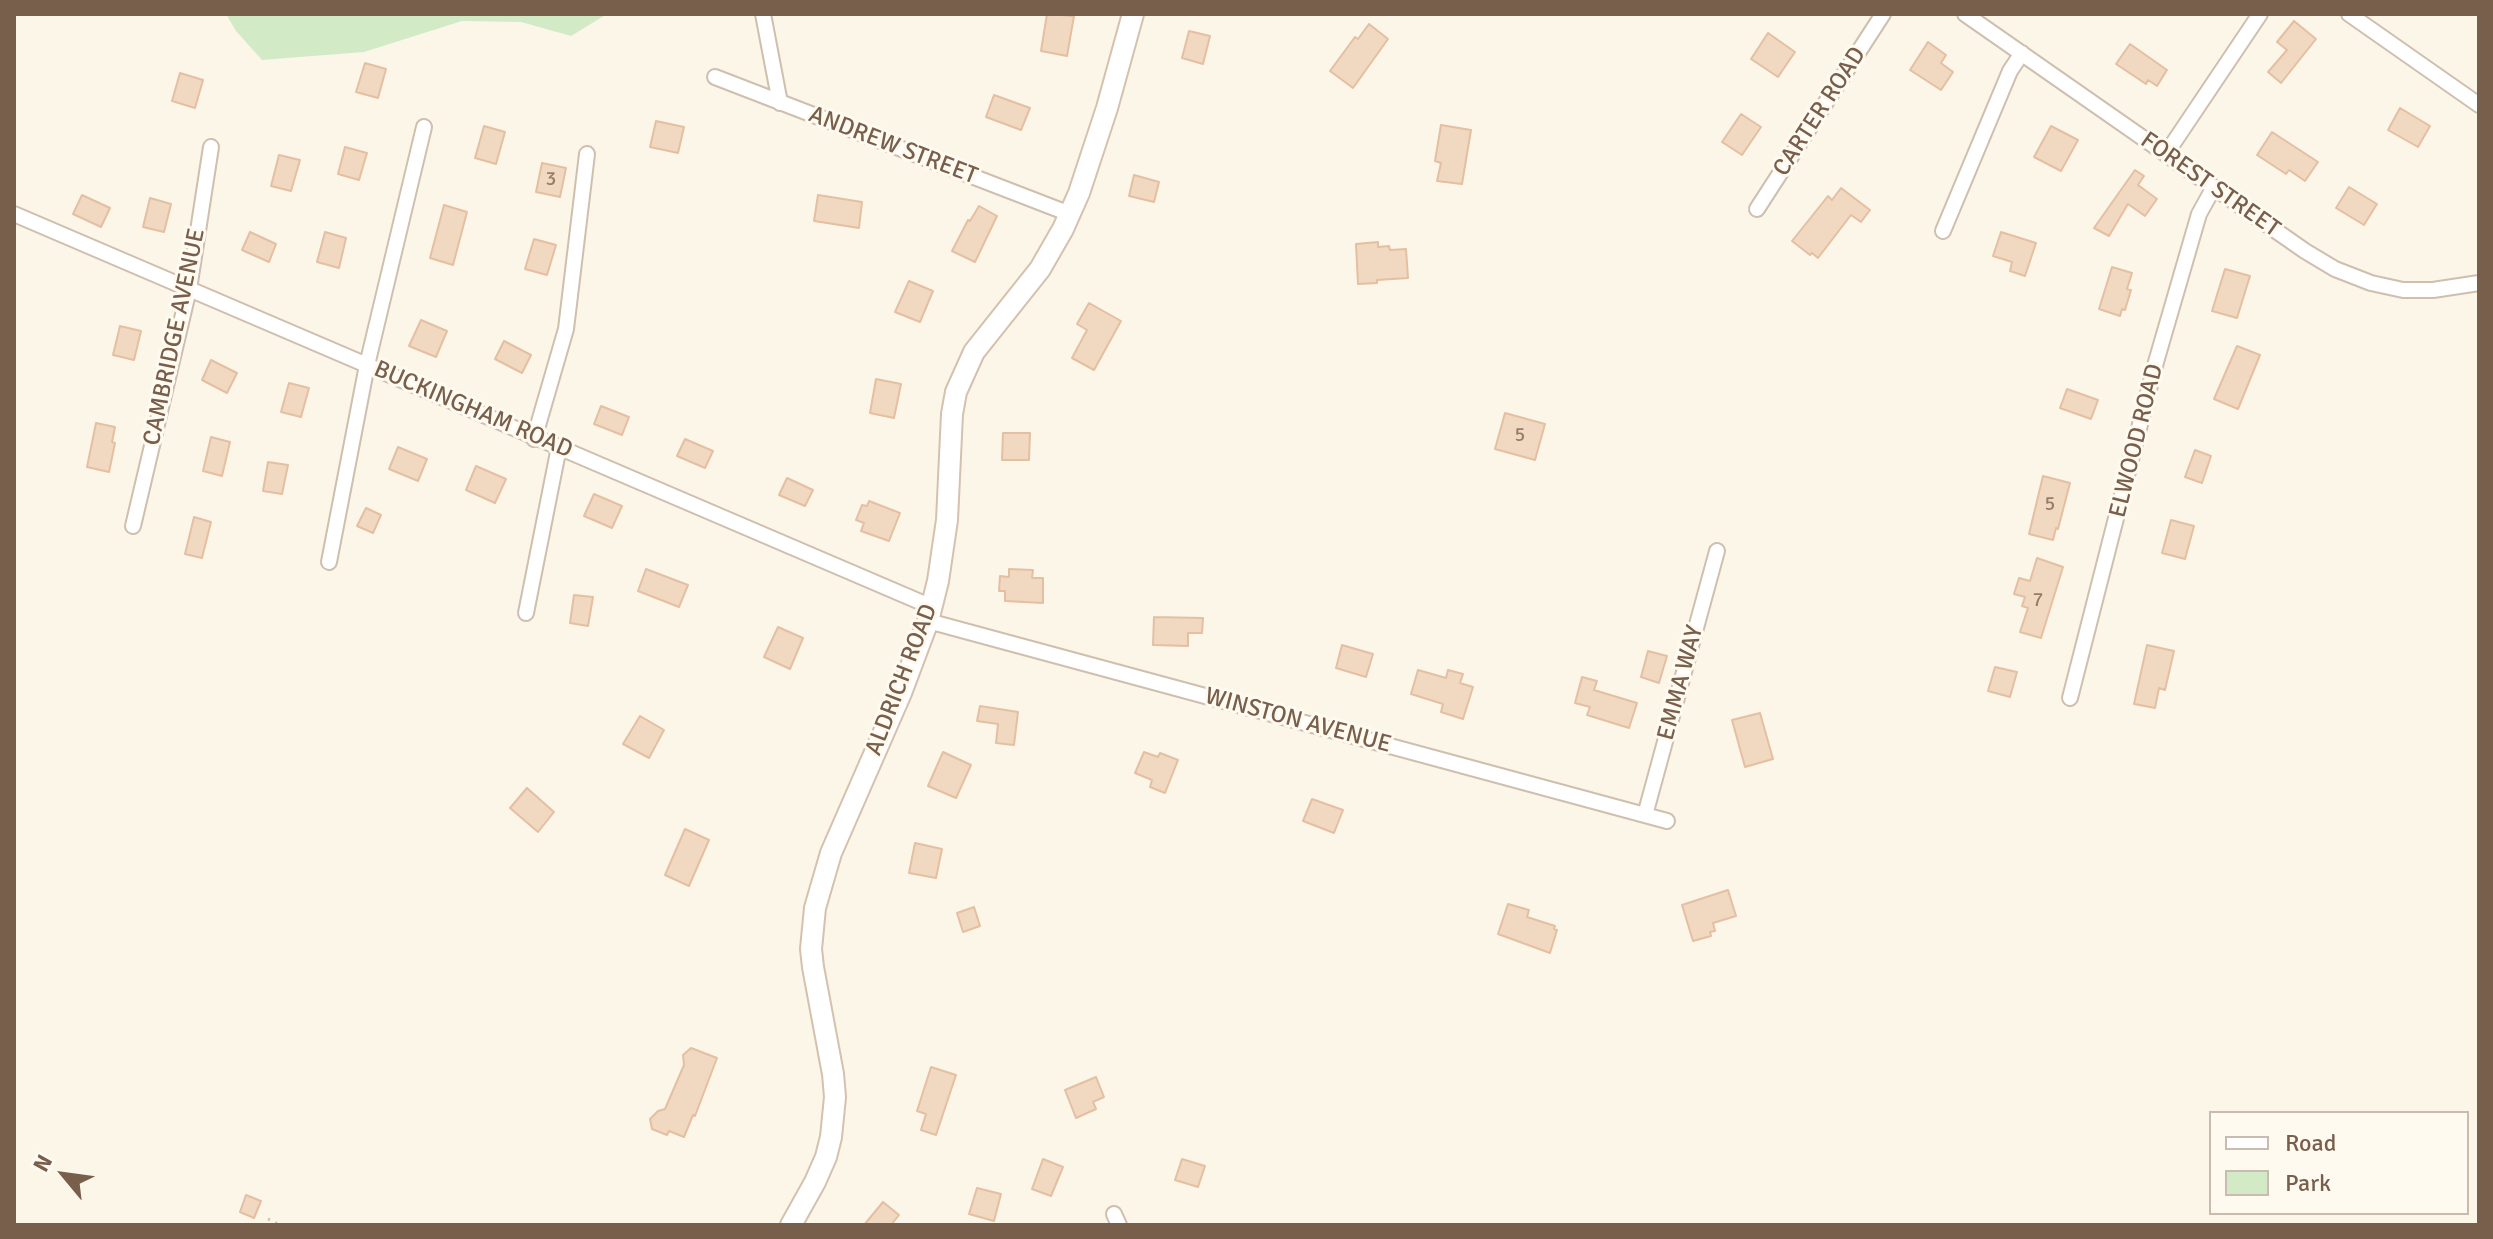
<!DOCTYPE html>
<style>
body{margin:0}
#map{position:relative;width:2493px;height:1239px;overflow:hidden;background:#fcf6e9;font-family:Signika,sans-serif}
canvas{display:block}
.frame{position:absolute;inset:0;border:16px solid #775f4c;pointer-events:none}
.legend{position:absolute;left:2209px;top:1111px;width:260px;height:104px;box-sizing:border-box;background:#fffaf0;border:2px solid #c9bcae;margin:0;padding:10px 14px;list-style:none;font-size:24px;color:#775f4c}
.legend li{display:flex;align-items:center;gap:16px;height:40px}
.legend b{width:40px;border:2px solid #c9bcae}
.north{position:absolute;left:24px;top:1135px;width:80px;height:80px;-webkit-text-stroke:6px #fffaf0;paint-order:stroke;rotate:299deg;font-size:22px;font-weight:700;line-height:32px;text-align:center;color:#775f4c}
.north::after{content:'';display:block;margin:auto;width:28px;height:36px;background:#775f4c;clip-path:polygon(50% 0,100% 100%,50% 72%,0 100%)}
</style>
<div id="map">
<canvas width="2493" height="1239"></canvas>
<div class="frame"></div>
<ul class="legend">
<li><b style="height:10px;background:#fff"></b>Road</li>
<li><b style="height:22px;background:#d3eac7"></b>Park</li>
</ul>
<div class="north">N</div>
</div>
<script>
const context = document.querySelector('canvas').getContext('2d');
context.lineJoin = 'round';
function fill(path, color) {
  context.fillStyle = color;
  context.fill(path, 'evenodd');
}
function poly(rows) {
  const path = new Path2D();
  for (const r of rows) {
    path.moveTo(r[0], r[1]);
    for (let i = 2; i < r.length; i += 2) path.lineTo(r[i], r[i + 1]);
  }
  return path;
}
function stroke(path, color, width, dash) {
  context.strokeStyle = color;
  context.lineWidth = width;
  context.lineCap = dash ? 'butt' : 'round';
  context.setLineDash(dash || []);
  context.stroke(path);
}
function label(font, color, halo, rows, align = 'center') {
  context.font = font + ' Signika,sans-serif';
  context.lineWidth = 6;
  context.setLineDash([]);
  context.textBaseline = 'middle';
  context.strokeStyle = halo;
  context.fillStyle = color;
  for (const [text, x, y, turn = 0] of rows) {
    context.save();
    context.translate(x, y);
    context.rotate((+turn || 0) * Math.PI / 180);
    context.textAlign = isNaN(turn) ? turn : align;
    if (halo) context.strokeText(text, 0, 0);
    context.fillText(text, 0, 0);
    context.restore();
  }
}
fill(poly([
 [226,14,607,14,571,36,521,22,462,21,364,52,262,60,236,31]
]), '#d3eac7');
const building = poly([
 [1047,14,1074,16,1067,56,1041,51,1047,14],
 [2294,21,2316,39,2281,83,2268,72,2287,50,2277,42,2294,21],
 [1369,24,1388,39,1353,88,1330,71,1355,37,1358,39,1369,24],
 [1189,31,1210,36,1203,64,1182,58,1189,31],
 [1768,33,1795,52,1778,77,1751,59,1768,33],
 [1928,42,1946,55,1941,63,1953,72,1941,90,1910,70,1928,42],
 [2130,44,2167,70,2157,86,2148,80,2146,84,2116,64,2130,44],
 [365,63,386,69,378,98,356,92,365,63],
 [180,73,203,80,195,108,172,101,180,73],
 [994,95,1030,108,1021,130,986,117,994,95],
 [2400,108,2430,126,2418,147,2388,130,2400,108],
 [1741,114,1761,127,1742,155,1722,142,1741,114],
 [656,121,684,127,678,153,650,147,656,121],
 [1441,125,1471,130,1462,184,1437,181,1441,163,1435,161,1441,125],
 [484,126,505,132,496,164,475,158,484,126],
 [2051,126,2078,140,2061,171,2034,157,2051,126],
 [2272,132,2318,162,2305,181,2289,170,2286,174,2257,155,2272,132],
 [345,147,367,153,359,180,338,174,345,147],
 [279,155,300,160,291,191,271,186,279,155],
 [542,163,566,168,560,197,536,192,542,163],
 [2135,170,2144,176,2138,185,2157,199,2145,216,2128,204,2109,236,2094,228,2135,170],
 [1134,175,1159,182,1154,202,1129,196,1134,175],
 [2349,187,2377,204,2364,225,2336,208,2349,187],
 [1841,188,1870,210,1861,222,1851,215,1818,258,1812,253,1810,255,1792,241,1828,196,1832,200,1841,188],
 [82,195,110,208,101,227,73,214,82,195],
 [818,195,862,202,859,228,814,221,818,195],
 [150,198,171,204,164,232,143,227,150,198],
 [444,205,467,212,453,265,430,258,444,205],
 [979,206,997,216,975,262,952,251,968,220,970,221,979,206],
 [250,232,276,244,269,262,242,250,250,232],
 [325,232,346,238,339,268,317,262,325,232],
 [2001,232,2036,243,2025,276,2010,271,2012,262,1993,256,2001,232],
 [534,239,556,245,547,275,525,269,534,239],
 [1378,242,1378,247,1389,246,1390,250,1406,249,1408,278,1377,280,1377,283,1358,284,1356,244,1378,242],
 [2112,267,2132,273,2127,289,2131,290,2125,310,2122,309,2120,316,2099,309,2112,267],
 [2225,269,2250,276,2237,318,2212,311,2225,269],
 [909,281,933,291,920,322,895,312,909,281],
 [1089,303,1121,321,1094,370,1072,358,1087,330,1077,324,1089,303],
 [421,320,447,331,436,357,409,346,421,320],
 [120,326,141,331,134,360,113,355,120,326],
 [504,341,531,355,522,373,495,359,504,341],
 [2237,346,2260,355,2238,409,2214,399,2237,346],
 [211,360,237,373,227,393,202,380,211,360],
 [876,379,901,384,894,418,870,413,876,379],
 [289,383,309,388,301,417,281,412,289,383],
 [2067,389,2098,400,2091,419,2060,408,2067,389],
 [601,406,629,417,622,435,594,424,601,406],
 [1505,413,1545,424,1535,460,1495,449,1505,413],
 [96,423,115,427,112,442,115,443,109,472,87,467,96,423],
 [1003,433,1030,433,1029,460,1002,460,1003,433],
 [211,437,230,442,222,476,203,471,211,437],
 [685,439,713,451,705,468,677,456,685,439],
 [398,447,427,459,418,481,389,469,398,447],
 [2195,450,2211,456,2202,483,2185,477,2195,450],
 [268,462,288,465,282,494,263,491,268,462],
 [476,466,506,479,495,503,466,490,476,466],
 [2043,476,2070,483,2058,529,2056,528,2053,540,2029,534,2043,476],
 [787,478,813,490,805,506,779,495,787,478],
 [594,494,622,506,612,528,584,516,594,494],
 [869,501,900,513,889,541,861,531,864,523,856,520,862,505,867,506,869,501],
 [366,508,381,515,373,533,357,526,366,508],
 [194,517,211,522,202,558,185,554,194,517],
 [2171,520,2194,526,2185,559,2162,553,2171,520],
 [2037,558,2063,567,2041,638,2020,632,2028,608,2022,606,2025,597,2014,594,2019,578,2030,581,2037,558],
 [646,569,688,585,679,607,638,591,646,569],
 [1009,569,1033,570,1032,578,1043,578,1043,603,1005,601,1005,591,999,591,1000,576,1009,577,1009,569],
 [574,595,593,597,588,626,570,623,574,595],
 [1154,617,1203,618,1202,633,1188,633,1188,646,1153,645,1154,617],
 [778,627,803,638,790,669,764,657,778,627],
 [1342,645,1373,654,1366,677,1336,668,1342,645],
 [2147,645,2174,651,2165,690,2159,688,2155,708,2134,704,2147,645],
 [1648,651,1667,656,1659,683,1641,677,1648,651],
 [1995,667,2017,672,2010,697,1988,691,1995,667],
 [1418,670,1446,678,1448,670,1463,674,1460,683,1473,687,1463,719,1441,712,1443,704,1411,694,1418,670],
 [1582,677,1597,681,1594,690,1637,703,1629,728,1587,715,1590,707,1575,703,1582,677],
 [980,706,1018,712,1014,745,996,743,998,724,977,721,980,706],
 [1760,713,1773,759,1745,767,1732,720,1760,713],
 [640,716,664,730,649,758,623,744,640,716],
 [943,752,971,765,956,798,928,786,943,752],
 [1144,752,1158,757,1160,753,1178,760,1165,793,1150,787,1152,780,1135,773,1144,752],
 [527,788,554,812,538,832,510,808,527,788],
 [1312,799,1343,810,1334,833,1303,821,1312,799],
 [685,829,709,840,689,886,665,875,685,829],
 [915,843,942,849,936,878,909,873,915,843],
 [1728,890,1736,916,1713,923,1715,931,1710,932,1711,936,1693,941,1682,905,1728,890],
 [1508,904,1529,910,1527,917,1555,926,1554,929,1557,930,1550,953,1498,934,1508,904],
 [974,907,980,926,963,932,957,913,974,907],
 [691,1048,717,1058,695,1116,693,1115,684,1137,669,1131,667,1135,652,1129,650,1119,658,1111,665,1109,684,1065,683,1055,691,1048],
 [931,1067,956,1075,936,1135,921,1130,926,1114,917,1111,931,1067],
 [1096,1077,1104,1097,1093,1102,1096,1109,1076,1118,1065,1090,1096,1077],
 [1043,1159,1063,1167,1051,1196,1032,1189,1043,1159],
 [1182,1159,1205,1166,1198,1187,1175,1180,1182,1159],
 [977,1188,1001,1194,994,1221,969,1214,977,1188],
 [246,1195,261,1201,254,1218,240,1212,246,1195],
 [883,1202,899,1215,891,1225,864,1225,883,1202]
]);
fill(building, '#f1d8c1');
stroke(building, '#e4bfa1', 2);
const street = poly([
 [763,14,780,103],
 [1965,14,2305,251,2335,269,2371,283,2403,290,2433,290,2479,283],
 [2349,14,2479,105],
 [715,77,1070,214],
 [2166,154,2260,14],
 [1757,209,1883,14],
 [14,214,932,607],
 [1943,231,2010,71,2022,53],
 [534,439,566,329,587,154],
 [133,526,189,289,211,147],
 [329,562,367,365,424,127],
 [526,613,559,447],
 [928,621,1667,821],
 [2070,698,2156,362,2199,214,2214,187],
 [1645,815,1717,551],
 [1114,1214,1119,1225]
]);
const secondary = poly([
 [791,1225,815,1182,826,1157,831,1137,835,1097,833,1074,813,967,811,949,815,908,831,853,901,693,928,621,938,581,947,520,952,414,956,392,974,352,1040,269,1063,229,1079,193,1107,108,1133,14]
]);
stroke(street, '#cebfae', 18);
stroke(secondary, '#d4c1ae', 24);
stroke(poly([
 [268,1219,280,1225]
]), '#d7bba3', 3, [2, 6]);
stroke(street, '#fff', 14);
stroke(secondary, '#fff', 20);
label('20px', '#967d69', null, [
 ["3",551,180],
 ["5",1520,436],
 ["5",2050,505],
 ["7",2038,601]
]);
label('24px', '#775f4c', '#fffaf0', [
 ["CARTER ROAD",1820,112,-57],
 ["ANDREW STREET",893,146,21],
 ["FOREST STREET",2210,185,35],
 ["CAMBRIDGE AVENUE",175,337,-78],
 ["BUCKINGHAM ROAD",473,410,23],
 ["ELWOOD ROAD",2137,441,-76],
 ["ALDRICH ROAD",902,680,-69],
 ["EMMA WAY",1681,683,-75],
 ["WINSTON AVENUE",1298,721,15]
]);
</script>
